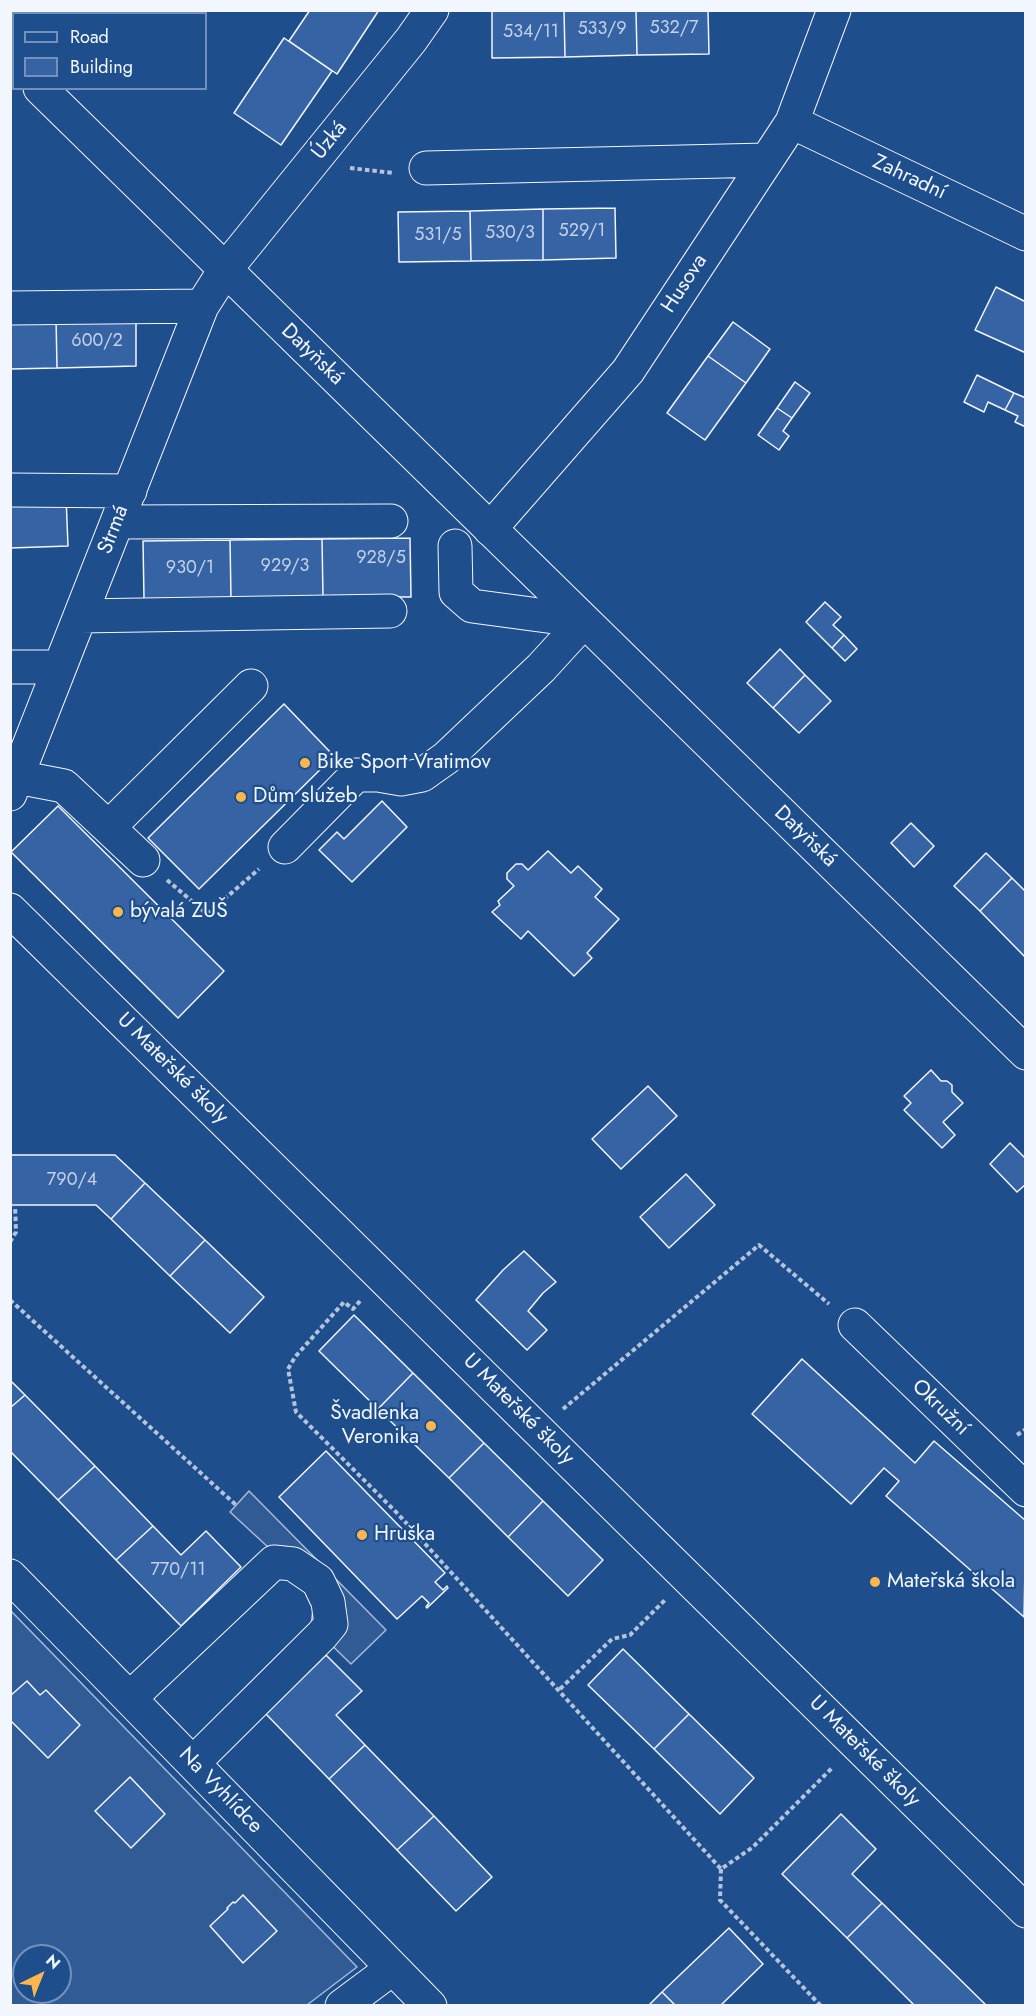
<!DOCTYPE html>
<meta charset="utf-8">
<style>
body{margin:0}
#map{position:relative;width:1036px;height:2016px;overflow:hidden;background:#1f4e8c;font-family:Jost,sans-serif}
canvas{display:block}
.frame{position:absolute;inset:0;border:12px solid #f2f6ff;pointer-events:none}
.legend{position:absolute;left:12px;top:12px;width:195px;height:78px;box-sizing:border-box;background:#1f4e8c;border:2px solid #7391ba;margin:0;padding:8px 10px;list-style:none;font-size:18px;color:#f2f6ff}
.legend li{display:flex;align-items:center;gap:12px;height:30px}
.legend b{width:30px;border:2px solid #7391ba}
.north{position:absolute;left:12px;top:1944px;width:60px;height:60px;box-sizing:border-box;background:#1f4e8c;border:2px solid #7391ba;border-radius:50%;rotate:43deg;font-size:16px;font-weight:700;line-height:24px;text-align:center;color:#f2f6ff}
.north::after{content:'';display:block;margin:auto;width:21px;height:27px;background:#ffb74d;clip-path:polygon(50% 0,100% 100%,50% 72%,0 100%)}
</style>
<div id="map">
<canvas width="1036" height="2016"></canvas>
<div class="frame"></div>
<ul class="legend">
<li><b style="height:8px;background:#1f4e8c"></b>Road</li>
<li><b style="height:16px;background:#3563a3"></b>Building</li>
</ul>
<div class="north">N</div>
</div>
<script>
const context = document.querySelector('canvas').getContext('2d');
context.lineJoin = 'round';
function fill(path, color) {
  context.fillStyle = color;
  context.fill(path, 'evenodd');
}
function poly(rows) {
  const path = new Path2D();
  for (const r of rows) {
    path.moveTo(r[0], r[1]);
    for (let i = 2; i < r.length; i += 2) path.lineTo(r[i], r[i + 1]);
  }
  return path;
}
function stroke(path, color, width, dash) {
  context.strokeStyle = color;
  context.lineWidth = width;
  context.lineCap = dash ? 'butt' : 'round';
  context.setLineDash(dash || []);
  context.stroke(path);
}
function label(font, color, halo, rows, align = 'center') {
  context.font = font + ' Jost,sans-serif';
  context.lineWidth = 4.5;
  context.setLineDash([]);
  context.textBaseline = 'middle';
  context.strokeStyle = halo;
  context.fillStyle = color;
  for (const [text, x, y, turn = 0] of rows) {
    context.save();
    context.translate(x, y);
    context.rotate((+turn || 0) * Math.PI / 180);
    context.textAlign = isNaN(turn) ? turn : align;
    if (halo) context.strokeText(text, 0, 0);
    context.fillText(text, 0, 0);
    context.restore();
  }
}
const built = poly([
 [249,1491,386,1630,351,1664,311,1625,313,1609,305,1592,265,1554,269,1548,230,1512,249,1491],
 [10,1610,236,1842,357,1967,307,2005,11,2005,10,1610],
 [24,1956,60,1956,60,1992,24,1992,24,1956]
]);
fill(built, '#305b95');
stroke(built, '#a8bbd7', 1.5);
const building = poly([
 [66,10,156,10,159,14,70,14,66,10],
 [310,10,379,10,337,74,289,41,310,10],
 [492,10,564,10,565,57,492,58,492,10],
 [564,10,636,10,637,55,565,57,564,10],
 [636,10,708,10,709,54,637,55,636,10],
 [284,38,332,71,281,145,234,113,284,38],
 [615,208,616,258,543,260,543,209,615,208],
 [543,209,543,260,471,261,470,211,543,209],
 [470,211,471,261,399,262,398,212,470,211],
 [996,287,1026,302,1026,353,975,330,996,287],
 [10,316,56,318,57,368,10,369,10,316],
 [136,316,136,366,57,368,56,318,136,316],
 [733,322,770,349,746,383,708,356,733,322],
 [708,356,746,383,705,440,667,413,708,356],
 [977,375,1014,393,1005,410,988,402,984,412,964,402,977,375],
 [795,382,810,393,792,418,777,408,795,382],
 [1014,393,1026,398,1026,427,1015,422,1018,416,1005,410,1014,393],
 [777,408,792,418,783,431,789,436,779,450,758,435,777,408],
 [66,496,68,546,10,548,10,497,66,496],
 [410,538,411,597,323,597,322,539,410,538],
 [322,539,323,597,231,598,230,540,322,539],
 [230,540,231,598,144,599,143,541,230,540],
 [825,602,841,617,833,625,844,635,832,648,806,622,825,602],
 [844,635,857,649,845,661,832,648,844,635],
 [780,649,805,675,773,708,747,683,780,649],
 [805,675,831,701,799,733,773,708,805,675],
 [284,704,334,756,199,889,148,838,284,704],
 [382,801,407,827,352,882,319,850,337,832,344,839,382,801],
 [58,806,224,971,178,1018,11,852,58,806],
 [911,823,934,846,914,867,891,843,911,823],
 [548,851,571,873,578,866,602,889,595,897,619,919,587,953,592,958,574,976,528,931,521,939,492,912,500,905,498,901,514,886,507,879,507,873,516,864,522,864,528,870,548,851],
 [986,853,1012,878,980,911,954,886,986,853],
 [1012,878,1026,892,1026,958,980,911,1012,878],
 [931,1070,941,1081,947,1081,952,1085,952,1092,963,1103,943,1122,955,1135,942,1148,904,1110,911,1103,904,1096,931,1070],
 [648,1086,677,1116,621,1169,592,1139,648,1086],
 [1010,1143,1026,1159,1026,1184,1017,1192,990,1164,1010,1143],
 [10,1155,115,1155,145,1183,111,1219,96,1205,10,1205,10,1155],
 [686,1174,715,1205,669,1248,640,1217,686,1174],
 [145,1183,205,1240,170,1276,111,1219,145,1183],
 [205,1240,264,1297,230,1333,170,1276,205,1240],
 [524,1251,556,1282,543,1293,528,1311,547,1330,527,1350,476,1300,503,1270,524,1251],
 [354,1315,413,1373,378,1409,319,1351,354,1315],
 [802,1359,915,1463,934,1441,1026,1521,1024,1617,886,1496,899,1481,884,1468,851,1504,752,1414,802,1359],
 [413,1373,484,1443,449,1478,378,1409,413,1373],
 [10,1380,25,1395,10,1408,10,1380],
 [25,1395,95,1466,58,1500,10,1451,10,1408,25,1395],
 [484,1443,543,1501,508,1537,449,1478,484,1443],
 [326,1451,445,1573,435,1582,443,1590,447,1586,448,1588,427,1608,426,1607,429,1603,422,1596,397,1619,279,1497,326,1451],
 [95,1466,153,1526,116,1560,58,1500,95,1466],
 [543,1501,603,1560,568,1596,508,1537,543,1501],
 [153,1526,181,1555,206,1531,241,1567,181,1626,116,1560,153,1526],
 [623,1649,689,1714,654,1749,588,1685,623,1649],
 [326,1655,362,1691,336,1715,365,1745,329,1779,266,1714,326,1655],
 [27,1681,40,1695,46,1690,80,1725,48,1758,10,1720,10,1696,27,1681],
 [689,1714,754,1778,720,1814,654,1749,689,1714],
 [365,1745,434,1816,397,1850,329,1779,365,1745],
 [130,1777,165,1814,131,1848,95,1811,130,1777],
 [841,1814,876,1849,852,1874,882,1903,847,1938,782,1874,841,1814],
 [434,1816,492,1877,456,1911,397,1850,434,1816],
 [243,1895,277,1931,243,1963,210,1926,228,1909,227,1908,233,1902,235,1903,243,1895],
 [882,1903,987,2006,915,2006,847,1938,882,1903],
 [729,1928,763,1964,720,2006,676,2006,662,1992,729,1928],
 [662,1992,676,2006,648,2006,662,1992]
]);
fill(building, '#3563a3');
stroke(building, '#f2f6ff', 1.5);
const minor = poly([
 [792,122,1026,234],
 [426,168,767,160],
 [10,308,202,306],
 [10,490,130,491],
 [118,522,391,521],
 [490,529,628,371,792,122,834,10],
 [455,546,456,592,472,606,584,621],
 [80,616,390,611],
 [10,667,60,667],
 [17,777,64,786,143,860],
 [10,794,202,306,225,270,411,40,432,10],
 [109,827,251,686],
 [285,847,356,775,378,775,401,779,422,775,446,758,541,668,584,621],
 [10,910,1026,1911],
 [855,1325,1026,1490],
 [10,1576,430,2006],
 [130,1698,274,1562,293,1564,318,1581,328,1602,331,1624,322,1635,193,1763],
 [342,2006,393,1968]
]);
const major = poly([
 [10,59,14,62],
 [40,88,1026,1053]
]);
stroke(minor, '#f2f6ff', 35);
stroke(major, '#f2f6ff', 35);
stroke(poly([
 [350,168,393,173],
 [167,880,207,914,259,869],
 [10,1242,16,1232,15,1205],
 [10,1300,236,1505],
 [360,1301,353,1309,344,1302,295,1357,288,1369,296,1412,398,1514,721,1869,753,1847,833,1767],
 [563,1409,759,1245,829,1304],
 [1017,1435,1026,1429],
 [560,1689,612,1639,630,1635,665,1600],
 [721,1869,720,1900,821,2006]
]), '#b3c4dc', 4, [4.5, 3]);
stroke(minor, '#1f4e8c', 33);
stroke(major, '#1f4e8c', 33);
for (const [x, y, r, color] of [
 [305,763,6,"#ffb74d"],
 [241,797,6,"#ffb74d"],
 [118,912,6,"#ffb74d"],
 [431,1426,6,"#ffb74d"],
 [362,1535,6,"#ffb74d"],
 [875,1582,6,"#ffb74d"]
]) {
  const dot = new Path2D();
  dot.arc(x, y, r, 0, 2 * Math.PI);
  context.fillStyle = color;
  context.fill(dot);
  stroke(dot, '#1f4e8c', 2);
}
label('18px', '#c3d1e8', null, [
 ["532/7",674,29],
 ["533/9",602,30],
 ["534/11",531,33],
 ["529/1",582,232],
 ["530/3",510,234],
 ["531/5",438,236],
 ["600/2",97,342],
 ["928/5",381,559],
 ["929/3",285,567],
 ["930/1",190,569],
 ["790/4",72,1181],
 ["770/11",178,1571]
]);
label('21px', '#f2f6ff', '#1f4e8c', [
 ["Úzká",330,141,-51],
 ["Zahradní",909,178,25],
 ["Husova",685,284,-57],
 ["Datyňská",312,355,44],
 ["Strmá",114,530,-69],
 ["Datyňská",805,837,44],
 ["U Mateřské školy",172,1069,45],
 ["Okružní",940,1408,44],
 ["U Mateřské školy",518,1410,45],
 ["U Mateřské školy",864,1752,45],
 ["Na Vyhlídce",220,1791,46]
]);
label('21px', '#f2f6ff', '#1f4e8c', [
 ["Bike Sport Vratimov",317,763],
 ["Dům služeb",253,797],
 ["bývalá ZUŠ",130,912],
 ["Švadlenka",419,1414,"right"],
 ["Veronika",419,1438,"right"],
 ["Hruška",374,1535],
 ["Mateřská škola",887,1582]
], 'left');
</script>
